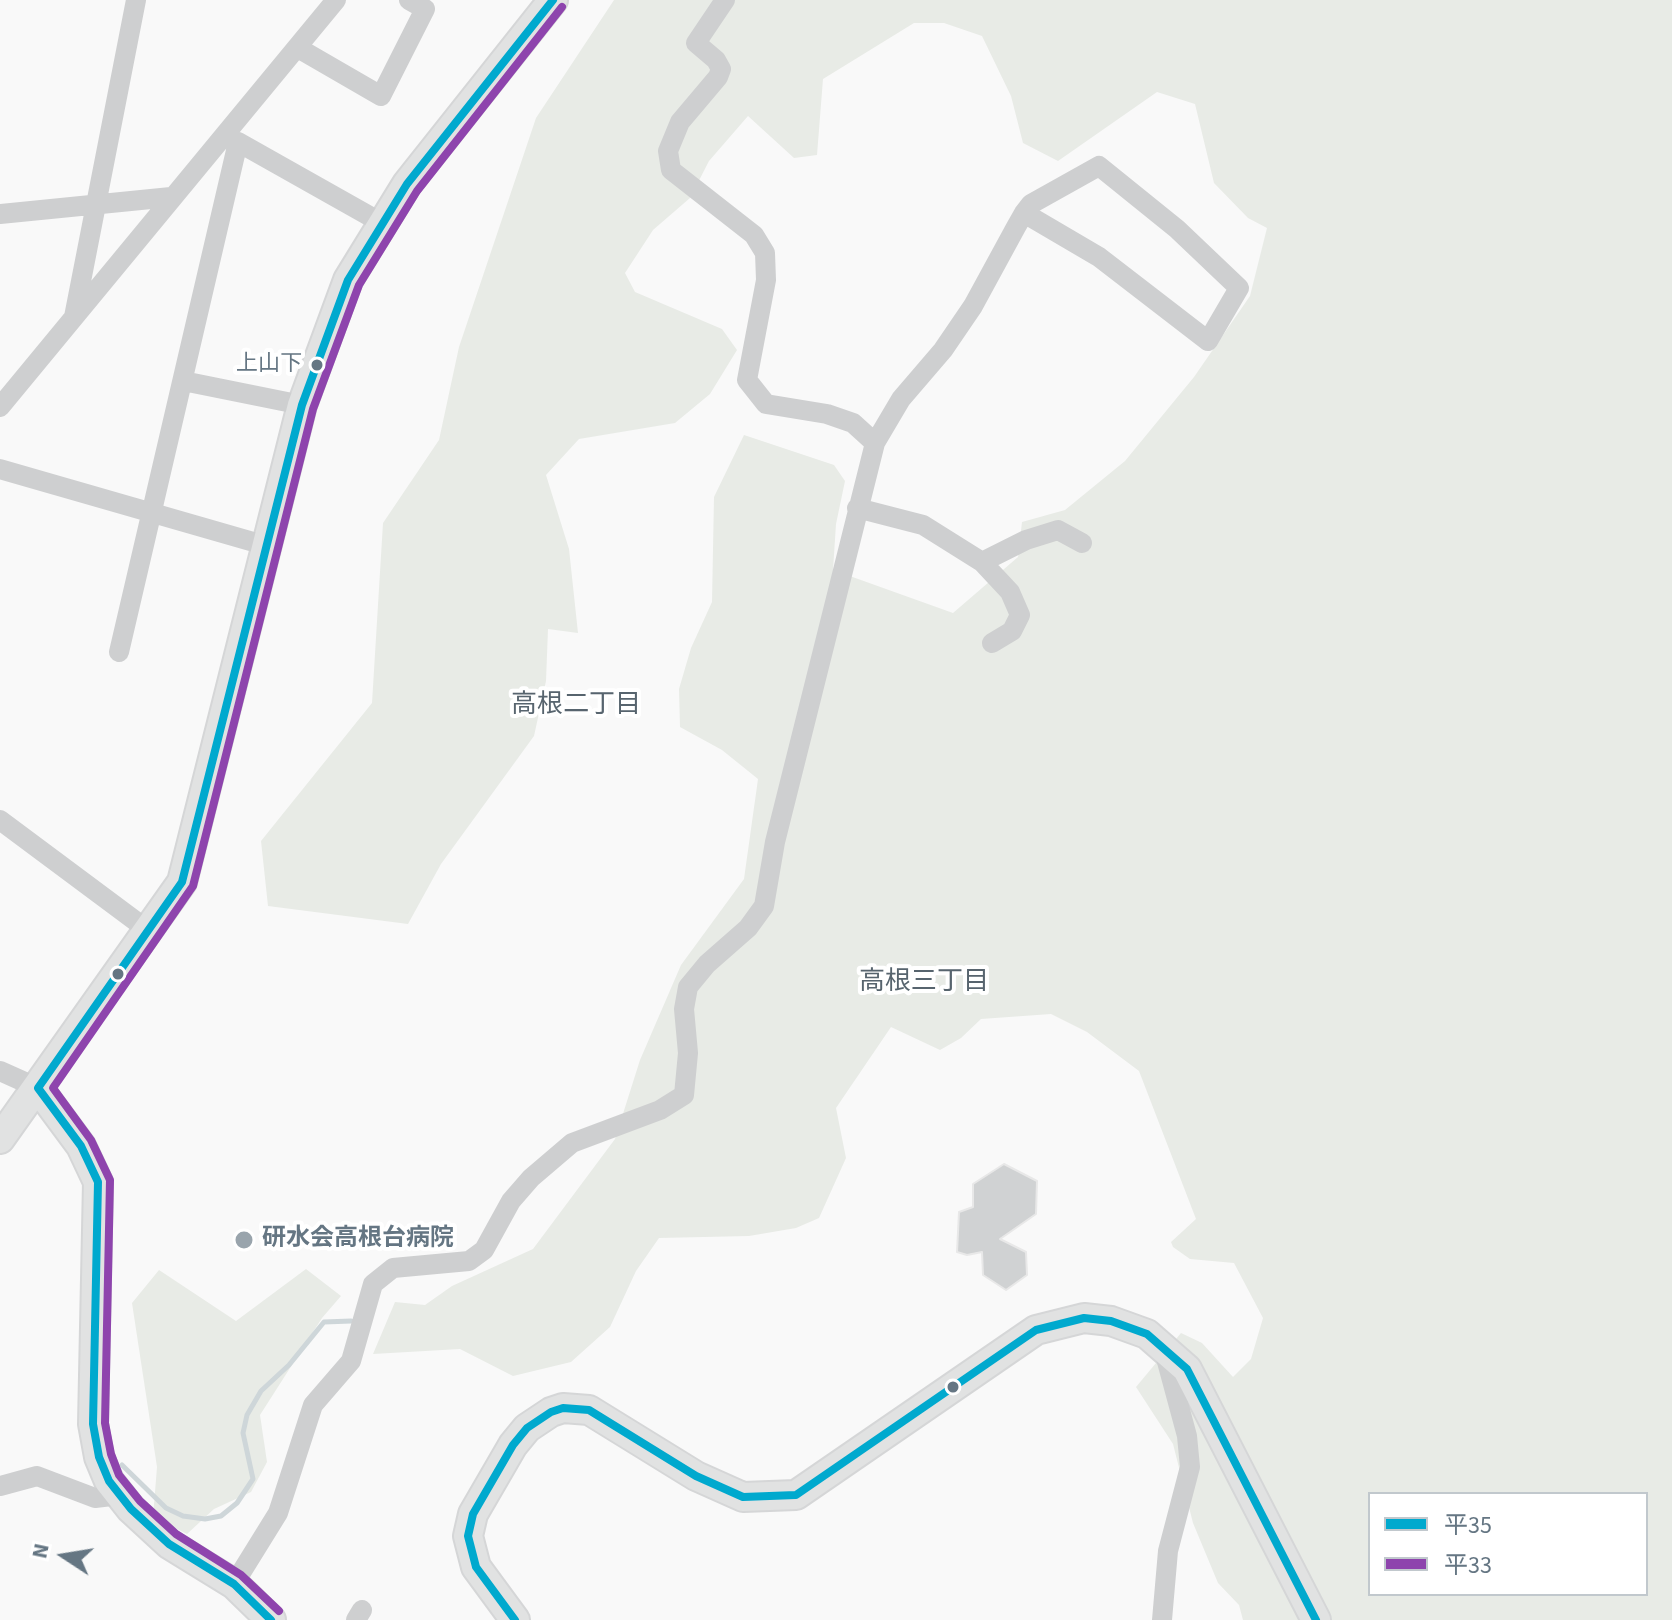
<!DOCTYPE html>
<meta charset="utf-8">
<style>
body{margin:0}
#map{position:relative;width:1672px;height:1620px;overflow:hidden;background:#f9f9f9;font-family:"Source Sans 3","Noto Sans JP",sans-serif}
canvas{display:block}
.legend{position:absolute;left:1368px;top:1492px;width:280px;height:104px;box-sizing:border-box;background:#fff;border:2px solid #c1c8cd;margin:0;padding:10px 14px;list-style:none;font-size:24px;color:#657683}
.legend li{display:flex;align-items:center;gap:16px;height:40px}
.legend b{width:40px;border:2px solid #c1c8cd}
.north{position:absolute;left:24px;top:1516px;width:80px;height:80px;-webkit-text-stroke:6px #fff;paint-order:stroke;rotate:282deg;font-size:22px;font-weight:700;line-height:32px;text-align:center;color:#657683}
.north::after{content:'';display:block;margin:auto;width:28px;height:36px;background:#657683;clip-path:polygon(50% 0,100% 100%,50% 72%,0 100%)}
</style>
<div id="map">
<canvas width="1672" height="1620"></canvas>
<ul class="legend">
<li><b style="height:10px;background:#00a9ce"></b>平35</li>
<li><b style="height:10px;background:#8e44ad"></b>平33</li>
</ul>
<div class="north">N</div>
</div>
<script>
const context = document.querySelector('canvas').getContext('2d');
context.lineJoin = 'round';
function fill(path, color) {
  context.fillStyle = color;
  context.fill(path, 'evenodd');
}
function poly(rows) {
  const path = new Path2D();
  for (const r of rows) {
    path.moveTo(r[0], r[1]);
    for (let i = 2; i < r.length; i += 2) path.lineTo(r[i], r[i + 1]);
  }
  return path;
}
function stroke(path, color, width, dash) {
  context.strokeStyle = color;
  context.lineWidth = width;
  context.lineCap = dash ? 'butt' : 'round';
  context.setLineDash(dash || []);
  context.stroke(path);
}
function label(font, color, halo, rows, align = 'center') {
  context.font = font + ' "Source Sans 3","Noto Sans JP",sans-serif';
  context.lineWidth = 8;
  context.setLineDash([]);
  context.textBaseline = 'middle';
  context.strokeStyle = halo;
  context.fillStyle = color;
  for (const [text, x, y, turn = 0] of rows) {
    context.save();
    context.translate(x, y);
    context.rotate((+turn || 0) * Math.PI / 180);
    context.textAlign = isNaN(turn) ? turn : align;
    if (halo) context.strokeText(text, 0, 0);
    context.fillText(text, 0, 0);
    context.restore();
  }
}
fill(poly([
 [614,0,1672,0,1672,1620,1243,1620,1239,1605,1218,1583,1193,1523,1173,1444,1136,1387,1181,1333,1202,1343,1233,1377,1251,1359,1263,1318,1234,1263,1190,1259,1173,1247,1171,1242,1196,1219,1139,1071,1087,1032,1051,1014,981,1019,961,1038,940,1050,891,1027,836,1108,846,1158,819,1218,796,1228,749,1236,659,1238,636,1271,610,1327,571,1362,513,1376,460,1349,373,1354,395,1302,425,1305,452,1286,533,1249,615,1139,640,1060,681,965,744,879,758,779,722,750,680,727,679,689,691,648,712,602,714,497,744,435,834,465,845,481,836,524,833,570,953,613,1018,557,1022,522,1065,510,1125,461,1194,377,1250,296,1267,228,1248,218,1214,183,1195,104,1157,92,1058,161,1023,143,1011,96,982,36,944,23,914,23,823,79,817,155,794,158,748,116,709,161,690,198,653,230,625,273,635,292,722,329,737,350,710,394,675,423,579,439,546,475,569,549,578,633,548,629,546,681,534,736,441,864,408,924,268,906,261,841,372,703,383,523,439,440,459,347,536,118],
 [1370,1494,1646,1494,1646,1594,1370,1594],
 [306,1269,341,1296,322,1318,260,1415,267,1462,251,1492,214,1509,187,1534,153,1517,157,1467,132,1303,159,1270,236,1321]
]), '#e8ebe6');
stroke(poly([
 [122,1465,166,1508,183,1516,205,1519,221,1516,237,1503,253,1479,243,1433,247,1415,261,1391,289,1365,324,1322,351,1321]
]), '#ced6d9', 5);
const building = poly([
 [1004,1164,1037,1181,1036,1214,1000,1239,1026,1252,1027,1275,1006,1290,983,1275,982,1252,967,1255,957,1252,959,1212,973,1207,973,1184,1004,1164]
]);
fill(building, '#d0d2d3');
stroke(building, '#e8e8e8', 2);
const secondary = poly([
 [38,1088,81,1146,98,1182,93,1424,99,1457,109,1481,131,1509,169,1544,234,1584,271,1620],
 [0,1139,182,882,302,405,348,280,407,184,553,0],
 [515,1620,476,1567,468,1536,473,1514,513,1445,527,1428,551,1412,563,1408,589,1410,696,1476,743,1497,796,1495,1036,1330,1084,1318,1111,1321,1147,1334,1187,1369,1316,1620]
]);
stroke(secondary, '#d5d6d7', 32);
stroke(poly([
 [298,48,381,96,425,9,409,0],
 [238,142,380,222],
 [0,214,171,197],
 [74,317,136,0],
 [183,381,302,405],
 [0,407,336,0],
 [875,443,901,399,943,350,973,306,1016,227,1024,213,1031,204,1099,166,1177,229,1239,288,1208,341,1099,257,1024,213],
 [0,469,264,545],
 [857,508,923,525,982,562,1026,540,1058,530,1082,543],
 [982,562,1010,592,1020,615,1012,631,992,643],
 [119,652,238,142,225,137],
 [0,820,149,931],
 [0,1071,38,1088],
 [0,1486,37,1476,95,1498,120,1495],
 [234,1584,278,1513,313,1405,351,1361,373,1284,393,1268,469,1261,484,1250,511,1201,531,1178,572,1143,660,1110,684,1095,688,1053,684,1009,688,987,707,964,748,928,764,906,775,842,875,443,853,423,827,414,766,404,747,380,766,280,765,253,754,235,671,170,668,151,680,122,718,77,721,69,716,60,696,43,725,0],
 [356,1620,362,1610],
 [1162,1620,1168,1551,1190,1467,1187,1436,1163,1347]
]), '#cecfd0', 20);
stroke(secondary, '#e1e2e2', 28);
stroke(poly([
 [271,1620,234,1584,169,1544,131,1509,109,1481,99,1457,93,1424,98,1182,81,1146,38,1088,182,882,302,405,348,280,407,184,553,0],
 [515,1620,476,1567,468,1536,473,1514,513,1445,527,1428,551,1412,563,1408,589,1410,696,1476,743,1497,796,1495,1036,1330,1084,1318,1111,1321,1147,1334,1187,1369,1316,1620]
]), '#00a9ce', 8);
stroke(poly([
 [279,1611,241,1575,176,1534,140,1501,119,1475,111,1454,105,1423,110,1180,91,1140,53,1088,193,886,313,409,359,285,417,191,562,7]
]), '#8e44ad', 8);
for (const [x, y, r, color] of [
 [317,365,7,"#657683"],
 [118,974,7,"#657683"],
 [244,1240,10,"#99a4ac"],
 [953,1387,7,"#657683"]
]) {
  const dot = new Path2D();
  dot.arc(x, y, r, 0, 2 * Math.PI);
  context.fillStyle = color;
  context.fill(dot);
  stroke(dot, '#fff', 3);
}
label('22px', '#657683', '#fff', [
 ["上山下",302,365]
], 'right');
label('bold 24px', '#657683', '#fff', [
 ["研水会高根台病院",262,1240]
], 'left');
label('26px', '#57646e', '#fff', [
 ["高根二丁目",576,706],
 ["高根三丁目",924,983]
]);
</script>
